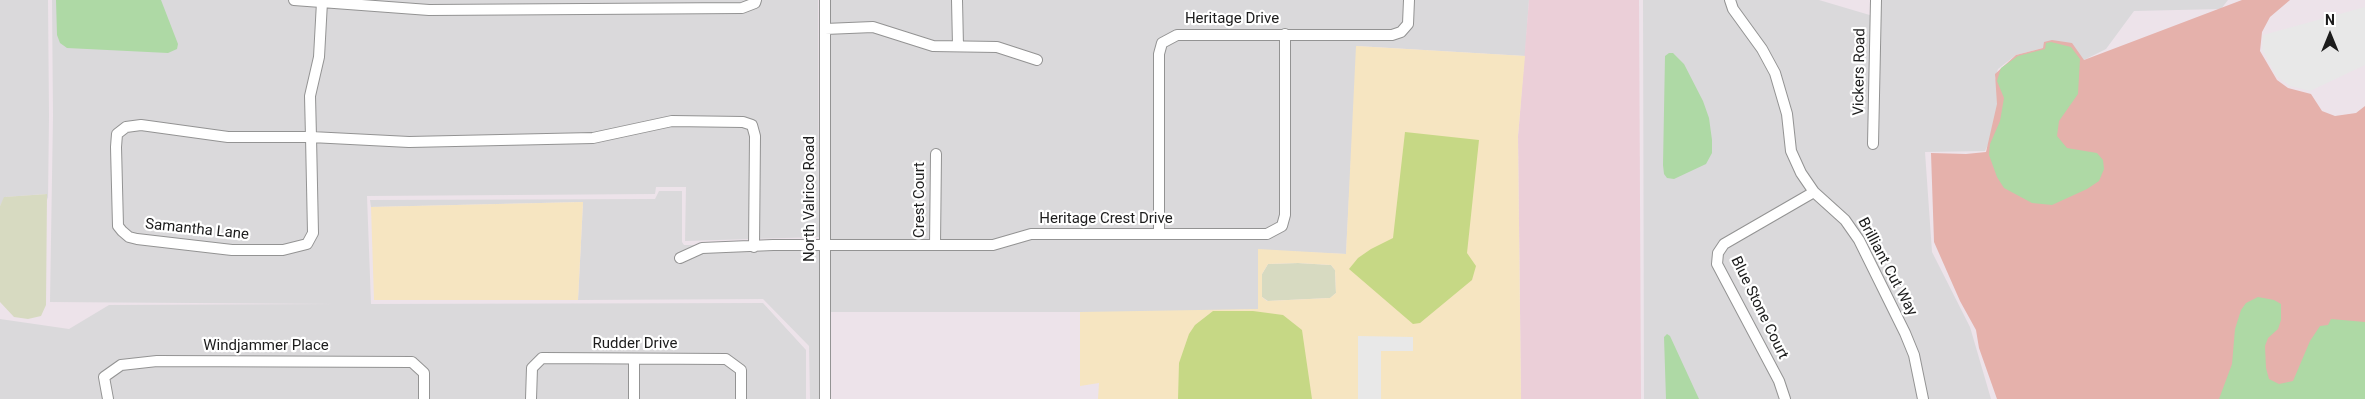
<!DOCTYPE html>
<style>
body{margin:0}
#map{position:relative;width:2365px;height:399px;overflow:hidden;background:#ede3ea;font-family:Roboto,sans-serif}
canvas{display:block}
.north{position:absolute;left:2305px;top:10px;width:50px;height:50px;-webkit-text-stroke:4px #fff;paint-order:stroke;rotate:0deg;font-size:14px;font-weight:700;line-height:20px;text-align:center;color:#1c1c1c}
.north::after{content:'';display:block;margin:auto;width:18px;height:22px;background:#1c1c1c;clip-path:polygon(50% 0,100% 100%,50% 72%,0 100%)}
</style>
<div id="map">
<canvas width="2365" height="399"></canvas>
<div class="north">N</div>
</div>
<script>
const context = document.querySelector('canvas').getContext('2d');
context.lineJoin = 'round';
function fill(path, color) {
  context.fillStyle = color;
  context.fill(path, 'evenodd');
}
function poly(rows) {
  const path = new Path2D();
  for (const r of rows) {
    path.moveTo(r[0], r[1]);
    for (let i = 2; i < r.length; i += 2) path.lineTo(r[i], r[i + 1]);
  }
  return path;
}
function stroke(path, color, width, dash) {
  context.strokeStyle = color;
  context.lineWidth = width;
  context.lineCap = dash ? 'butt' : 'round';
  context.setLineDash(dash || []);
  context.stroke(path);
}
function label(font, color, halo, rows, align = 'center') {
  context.font = font + ' Roboto,sans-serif';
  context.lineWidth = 4.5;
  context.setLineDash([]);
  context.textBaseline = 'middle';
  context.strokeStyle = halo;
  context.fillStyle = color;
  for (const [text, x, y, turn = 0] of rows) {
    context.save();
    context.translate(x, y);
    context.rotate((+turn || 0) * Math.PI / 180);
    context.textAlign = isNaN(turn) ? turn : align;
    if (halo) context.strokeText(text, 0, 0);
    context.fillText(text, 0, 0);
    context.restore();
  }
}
fill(poly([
 [0,0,48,0,49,116,48,200,46,194,5,197,0,206],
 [52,0,818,0,819,237,685,241,686,187,656,187,655,194,367,196,371,304,763,303,806,350,806,399,0,399,0,319,69,329,109,305,335,304,50,302,53,116],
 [830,0,952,0,954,41,934,41,875,22,830,24],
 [961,0,1405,0,1404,22,1399,27,1392,30,1177,30,1160,39,1155,229,993,240,940,240,940,149,932,149,931,240,829,239,830,34,873,32,932,51,997,52,1040,66,1042,57,1017,49,963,41],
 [1414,0,1529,0,1525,56,1357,46,1346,254,1258,250,1258,309,1181,312,829,312,829,249,993,250,1031,239,1269,239,1284,230,1290,39,1403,36],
 [1643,0,1819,0,1873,16,1873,0,2228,0,2221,9,2134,11,2106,49,2084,60,2043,48,2016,55,1998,69,1995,78,2002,98,1993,135,1985,151,1925,152,1932,252,1970,327,1991,399,1644,399],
 [1178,39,1281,39,1281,214,1278,222,1266,229,1164,229,1164,55,1166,47],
 [659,191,682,191,682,242,684,245,698,245,674,255,678,264,703,253,820,249,821,399,810,399,809,346,763,299,578,300,583,202,371,207,370,200,655,199]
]), '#dad9db');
fill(poly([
 [1529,0,1639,0,1641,399,1521,399,1518,136]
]), '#ebcfd8');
fill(poly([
 [2242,0,2290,0,2270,17,2262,32,2260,51,2277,80,2288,88,2311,94,2322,111,2335,116,2356,113,2365,106,2365,399,1997,399,1979,348,1976,330,1960,301,1934,242,1931,153,1966,154,1986,152,1997,104,1995,74,2016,55,2043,48,2044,42,2052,40,2072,43,2084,60]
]), '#e5b1ab');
fill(poly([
 [47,194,46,305,41,316,28,319,14,317,0,302,0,206,4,197],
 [1298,263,1331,265,1335,270,1336,293,1330,298,1268,301,1262,297,1262,274,1268,264]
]), '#d7dac1');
fill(poly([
 [1356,46,1525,56,1518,136,1521,399,1098,399,1099,383,1080,386,1080,312,1258,309,1258,249,1346,254],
 [1298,263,1331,265,1335,270,1336,293,1330,298,1267,301,1262,297,1262,274,1268,264],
 [583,202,578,300,374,300,371,207]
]), '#f6e5c1');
fill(poly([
 [1405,132,1479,140,1467,253,1476,266,1472,280,1420,323,1413,324,1349,269,1358,258,1371,249,1393,238],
 [1213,311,1253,311,1283,315,1302,330,1312,399,1178,399,1179,363,1189,334,1195,325]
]), '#c6d885');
fill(poly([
 [2365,7,2365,65,2310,91,2290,86,2276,76,2262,49,2263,35],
 [1358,336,1413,337,1413,351,1381,351,1381,399,1358,399]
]), '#e8e8e8');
fill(poly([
 [56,0,161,0,178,44,177,49,168,53,67,48,60,43,57,35],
 [2051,42,2071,47,2080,59,2078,94,2059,121,2057,136,2067,148,2097,153,2103,160,2104,169,2099,181,2087,189,2052,205,2032,203,2004,188,1997,177,1989,155,1990,144,2000,121,2004,98,1997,81,2001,68,2018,56,2045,49,2046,43],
 [1669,53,1673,53,1684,64,1703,101,1709,118,1712,140,1712,153,1706,164,1674,179,1667,178,1664,174,1663,165,1665,56],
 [2258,297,2274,300,2281,304,2281,320,2278,329,2268,338,2265,346,2266,368,2269,379,2279,384,2293,381,2310,341,2320,326,2328,325,2331,319,2365,322,2365,399,2219,399,2232,364,2235,329,2241,310,2246,303],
 [1667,334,1670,336,1699,399,1666,399,1664,337]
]), '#aed9a5');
const minor = poly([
 [294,0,429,10,742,8,755,3,756,0],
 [957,0,958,46],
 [1730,0,1733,9,1762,49,1775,73,1787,114,1791,151,1801,173,1814,192,1845,220,1859,240,1905,333,1914,355,1923,399],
 [322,2,319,57,310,96,311,137,313,233,307,244,283,250,232,250,137,239,129,237,122,231,118,226,116,147,117,134,126,127,141,125,228,137,311,137,409,142,593,138,672,121,743,122,752,125,755,136,754,247],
 [825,29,873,27,933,46,997,47,1037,60],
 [1873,144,1876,0],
 [1159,234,1159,54,1162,43,1177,35,1392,35,1401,32,1408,24,1409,0],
 [935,245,936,154],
 [680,258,702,248,773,245,993,245,1031,234,1267,234,1282,226,1285,215,1285,34],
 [634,359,634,399],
 [108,399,104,377,121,365,157,361,412,362,424,373,424,399],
 [531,399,532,368,542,358,726,359,741,370,741,399],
 [825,399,825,0],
 [1785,399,1779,381,1717,264,1718,253,1724,244,1814,192]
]);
stroke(minor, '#939393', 12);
stroke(minor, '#fff', 10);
label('15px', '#1c1c1c', '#fff', [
 ["Heritage Drive",1232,19],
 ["Vickers Road",1860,72,-89],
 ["North Valrico Road",810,199,-90],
 ["Crest Court",920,200,-90],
 ["Heritage Crest Drive",1106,219],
 ["Samantha Lane",197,230,6],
 ["Brilliant Cut Way",1887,267,62],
 ["Blue Stone Court",1759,308,64],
 ["Rudder Drive",635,344],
 ["Windjammer Place",266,346]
]);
</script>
